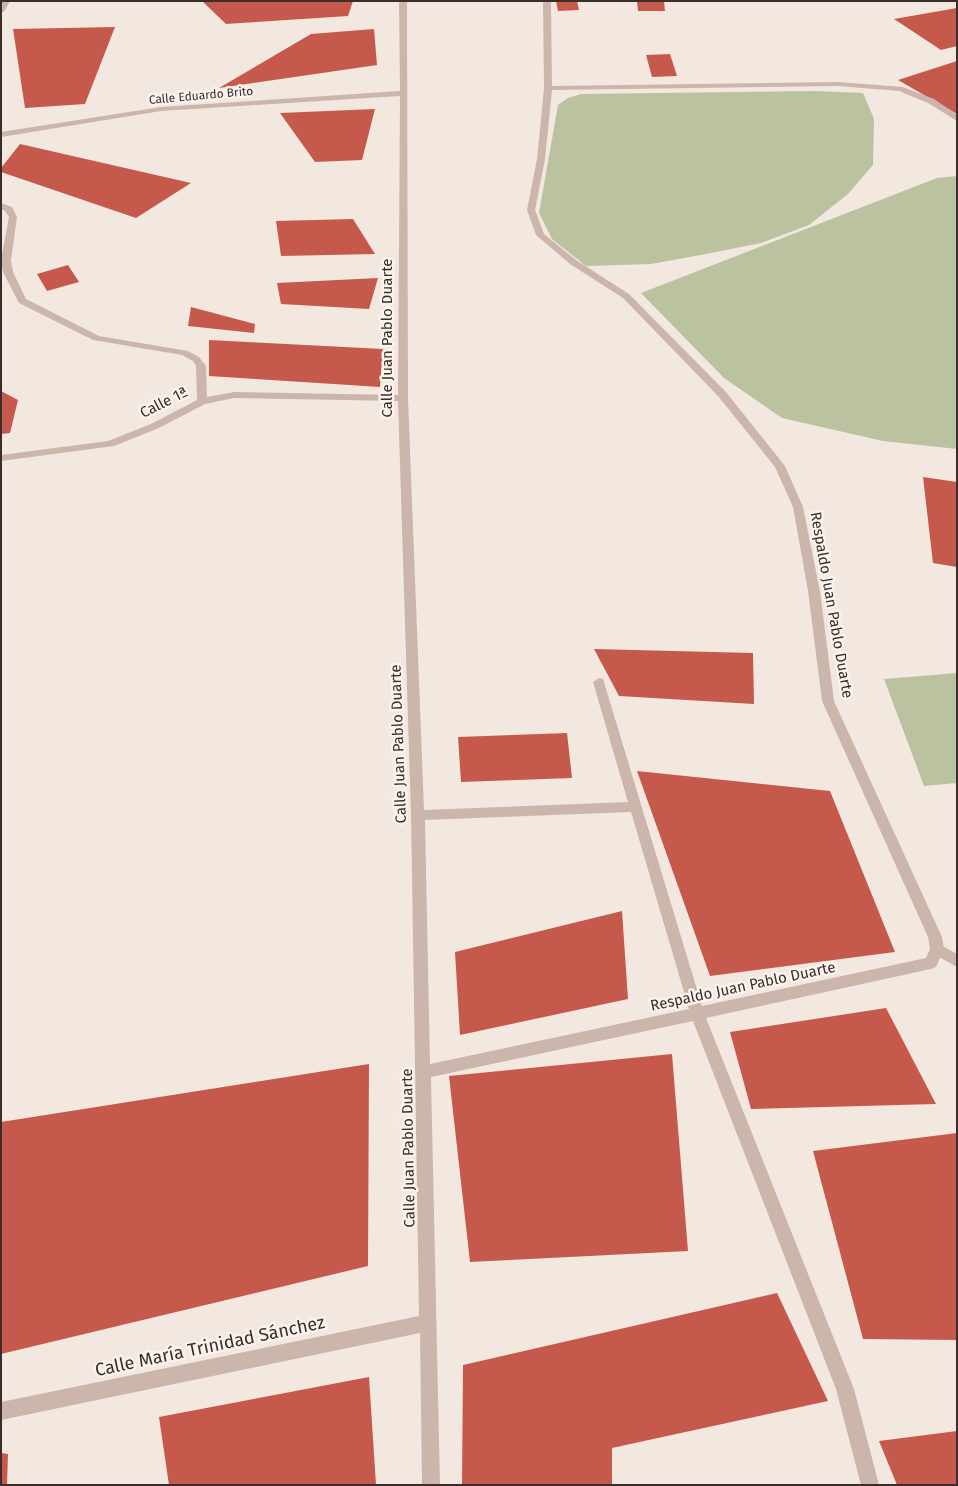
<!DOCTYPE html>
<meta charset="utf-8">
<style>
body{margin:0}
#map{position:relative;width:958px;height:1486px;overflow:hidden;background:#f3e8e0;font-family:"Fira Sans",sans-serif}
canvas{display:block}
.frame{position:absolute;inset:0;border:2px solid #3a2d2b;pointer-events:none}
</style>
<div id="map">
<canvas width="958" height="1486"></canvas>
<div class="frame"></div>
</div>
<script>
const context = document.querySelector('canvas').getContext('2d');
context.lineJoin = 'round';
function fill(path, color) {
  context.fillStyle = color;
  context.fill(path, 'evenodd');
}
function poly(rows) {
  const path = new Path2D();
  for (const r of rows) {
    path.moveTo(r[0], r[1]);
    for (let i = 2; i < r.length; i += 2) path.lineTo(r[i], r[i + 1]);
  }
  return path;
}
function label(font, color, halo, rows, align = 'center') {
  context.font = font + ' "Fira Sans",sans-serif';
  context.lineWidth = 5;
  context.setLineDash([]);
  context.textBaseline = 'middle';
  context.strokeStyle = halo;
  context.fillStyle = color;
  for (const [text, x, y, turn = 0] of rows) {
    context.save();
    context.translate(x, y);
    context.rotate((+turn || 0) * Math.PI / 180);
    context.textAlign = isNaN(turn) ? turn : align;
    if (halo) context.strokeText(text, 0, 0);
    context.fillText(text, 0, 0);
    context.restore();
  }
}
fill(poly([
 [815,91,863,93,874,119,873,165,848,194,809,225,761,243,706,254,651,264,586,266,552,239,539,213,558,105,568,98,581,94],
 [957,176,957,449,883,441,782,418,724,378,641,293,937,178],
 [957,673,957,783,924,786,884,679]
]), '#bbc2a0');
fill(poly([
 [202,1,353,1,348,16,226,24],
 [556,1,577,1,579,10,558,11],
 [637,1,664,1,665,11,638,11],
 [957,8,957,46,941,50,894,19],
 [115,27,85,104,25,108,13,29],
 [374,29,377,65,219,88,311,34],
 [670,54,677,76,652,77,646,55],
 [957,61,957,114,898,80],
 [375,109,362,160,315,162,280,113],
 [20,144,191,183,136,218,1,172,1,168],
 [353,219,375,254,281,256,276,221],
 [68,265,79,282,47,291,37,274],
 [378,278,369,309,281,304,277,283],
 [191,307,255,324,254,333,188,326],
 [209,340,383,349,380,387,209,376],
 [1,391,18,400,10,433,1,434],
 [923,477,957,482,957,567,933,563],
 [594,649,753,653,754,704,619,696],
 [567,733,572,778,461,782,458,737],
 [637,771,830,791,895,952,710,976],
 [622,911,628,999,460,1035,455,952],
 [886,1008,936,1104,751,1109,730,1032],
 [672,1054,688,1251,470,1262,449,1076],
 [369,1064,368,1266,1,1354,1,1122],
 [957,1133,957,1340,863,1339,813,1151],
 [777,1293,828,1401,612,1448,612,1485,462,1485,463,1365],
 [369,1377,376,1485,169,1485,159,1417],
 [957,1431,957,1485,897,1485,879,1441],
 [1,1453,8,1454,7,1485,1,1485]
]), '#c55a4c');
fill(poly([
 [937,943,957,954,957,967,932,953,930,949,932,945,937,943]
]), '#ccb6ac');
fill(poly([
 [2,1,10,1,4,12,1,12,2,1],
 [399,1,407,1,408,398,424,810,628,802,593,682,599,678,603,679,702,1006,926,958,930,949,928,937,822,701,808,591,793,507,775,467,718,396,623,298,570,264,536,235,527,210,537,159,544,88,543,1,551,1,552,86,838,82,903,87,934,99,957,115,957,121,928,103,899,91,838,86,552,90,545,159,535,210,544,234,576,260,629,294,726,392,785,466,803,507,820,591,834,701,942,937,944,949,936,967,931,969,706,1018,854,1389,879,1485,861,1485,836,1389,693,1021,431,1077,440,1485,422,1485,420,1333,1,1420,1,1402,419,1316,411,815,398,401,234,398,205,404,159,428,114,446,1,461,1,455,108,441,151,424,197,400,196,366,193,361,182,355,93,340,19,303,3,272,1,260,9,217,5,211,1,209,1,203,12,207,17,217,11,260,13,272,26,299,99,336,188,351,199,357,206,366,207,397,234,392,398,395,400,96,161,111,1,137,1,132,161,107,400,91,399,1],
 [631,812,689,1009,430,1064,425,820,631,812]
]), '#ccb6ac');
label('12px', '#3a2d2b', '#faf2ed', [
 ["Calle Eduardo Brito",201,96,-5]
]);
label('15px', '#3a2d2b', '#faf2ed', [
 ["Calle Juan Pablo Duarte",388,338,-90],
 ["Calle 1ª",164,403,-27],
 ["Respaldo Juan Pablo Duarte",831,605,80],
 ["Calle Juan Pablo Duarte",399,744,-92],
 ["Respaldo Juan Pablo Duarte",743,987,-12],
 ["Calle Juan Pablo Duarte",409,1148,-91]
]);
label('18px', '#3a2d2b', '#faf2ed', [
 ["Calle María Trinidad Sánchez",210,1347,-12]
]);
</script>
